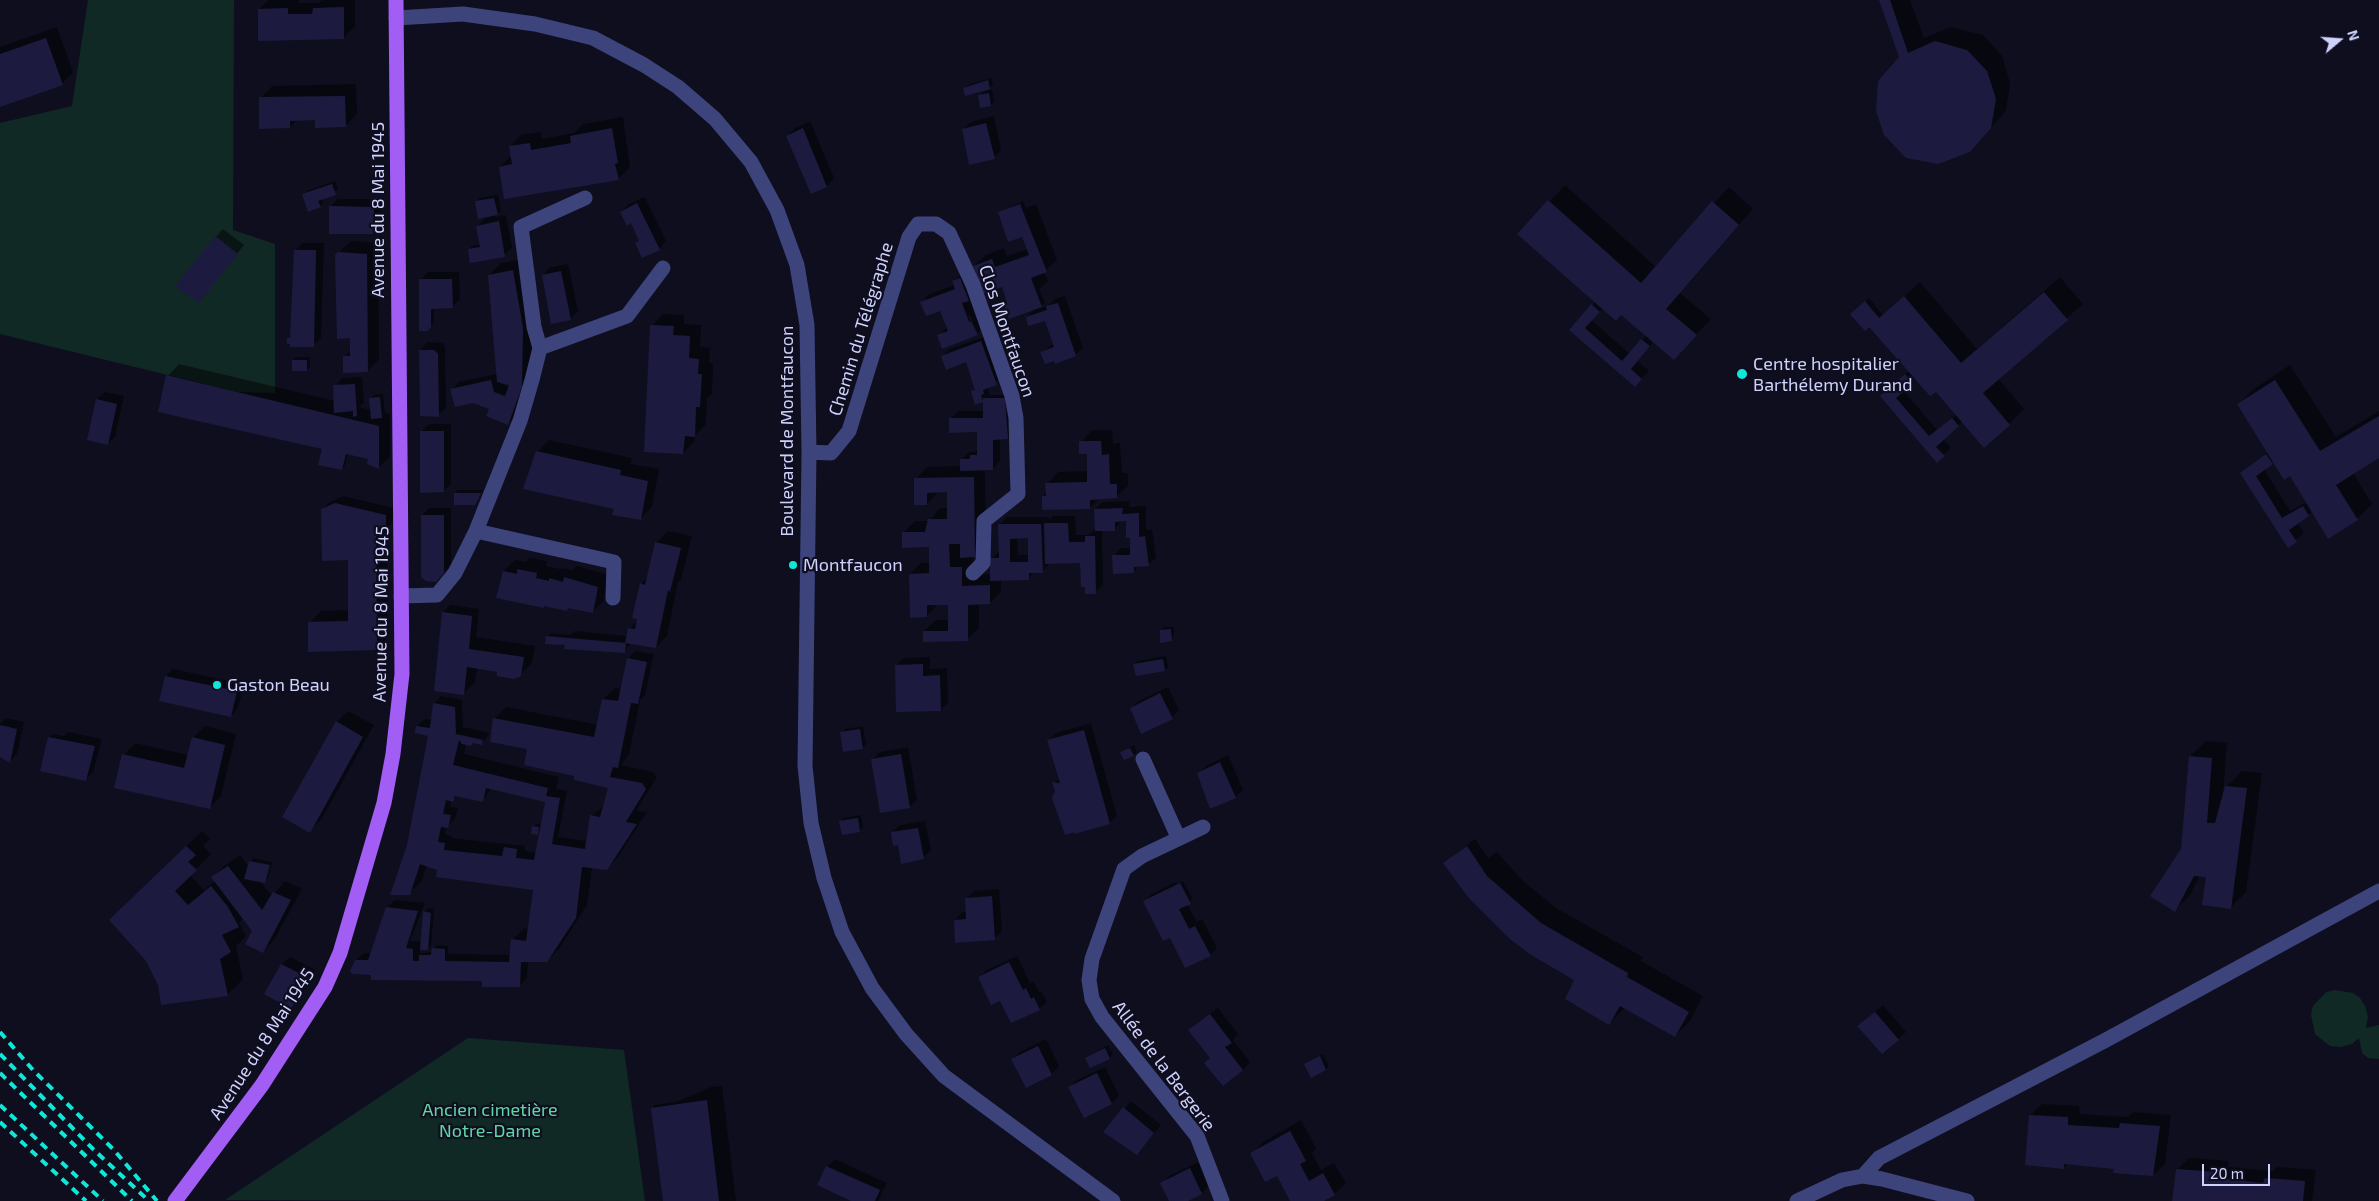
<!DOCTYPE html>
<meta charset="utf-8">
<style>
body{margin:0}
#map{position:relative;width:2379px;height:1201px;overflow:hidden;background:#0e0e1f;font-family:"Exo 2",sans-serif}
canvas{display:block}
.north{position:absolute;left:2314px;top:15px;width:50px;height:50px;-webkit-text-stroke:4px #0e0e1f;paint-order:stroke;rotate:72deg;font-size:14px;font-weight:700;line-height:20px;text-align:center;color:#cfd2fc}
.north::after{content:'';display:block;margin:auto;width:18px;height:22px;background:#cfd2fc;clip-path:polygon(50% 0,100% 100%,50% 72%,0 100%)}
.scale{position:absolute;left:2202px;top:1164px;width:68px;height:22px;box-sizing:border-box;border:2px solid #cfd2fc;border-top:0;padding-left:6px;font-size:15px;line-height:18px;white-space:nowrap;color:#cfd2fc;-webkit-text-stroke:4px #0e0e1f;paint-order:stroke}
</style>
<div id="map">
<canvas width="2379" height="1201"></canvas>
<div class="north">N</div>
<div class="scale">20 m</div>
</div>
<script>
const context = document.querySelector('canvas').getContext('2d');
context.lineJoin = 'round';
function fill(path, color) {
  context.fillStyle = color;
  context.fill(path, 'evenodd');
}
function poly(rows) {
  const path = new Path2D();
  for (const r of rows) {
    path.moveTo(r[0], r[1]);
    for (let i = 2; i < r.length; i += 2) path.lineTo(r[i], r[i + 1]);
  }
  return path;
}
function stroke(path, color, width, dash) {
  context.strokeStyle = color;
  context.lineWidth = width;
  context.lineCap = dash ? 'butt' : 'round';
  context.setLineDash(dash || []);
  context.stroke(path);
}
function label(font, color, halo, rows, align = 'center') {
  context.font = font + ' "Exo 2",sans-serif';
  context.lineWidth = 4.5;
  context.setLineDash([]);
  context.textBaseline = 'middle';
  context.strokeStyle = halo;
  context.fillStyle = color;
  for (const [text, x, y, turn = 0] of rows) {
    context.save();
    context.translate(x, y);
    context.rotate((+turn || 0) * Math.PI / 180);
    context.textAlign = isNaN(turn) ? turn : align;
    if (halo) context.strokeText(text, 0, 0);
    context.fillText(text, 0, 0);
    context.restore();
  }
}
fill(poly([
 [88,0,234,0,233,230,275,244,275,393,237,392,0,334,0,123,72,106],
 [2335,990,2353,993,2360,998,2365,1006,2368,1017,2366,1028,2379,1025,2379,1059,2368,1058,2362,1053,2359,1038,2352,1044,2341,1047,2330,1046,2315,1034,2311,1015,2313,1006,2326,992],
 [468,1038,624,1050,645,1201,225,1200]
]), '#112924');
fill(poly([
 [269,0,299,0,299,3,319,3,322,0,355,0,355,26,344,38,259,9],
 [1880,0,1910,0,1924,38,1951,27,1983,35,2002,56,2010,83,2006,111,1969,151,1900,57],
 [57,27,73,72,62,84,0,106,0,47],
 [991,78,993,84,989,88,964,88,968,85],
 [356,84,357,114,345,126,316,119,297,120,290,127,261,98,272,86],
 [992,90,994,101,991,105,979,96,983,92],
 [994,116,1001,150,994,158,963,129,971,122],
 [623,117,630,167,618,179,500,167,511,156,510,147,521,135,541,132,542,139,574,133,583,124],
 [810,121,834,178,827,186,812,193,787,136,795,128],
 [335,181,338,190,322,198,323,203,320,206,303,195,307,191],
 [1565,185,1656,267,1729,187,1753,209,1680,293,1711,319,1689,343,1654,341,1637,361,1649,371,1635,385,1571,330,1596,301,1519,234],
 [1603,308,1621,314,1647,335,1630,354,1591,320],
 [498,195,501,211,495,217,506,215,512,248,504,255,469,249,472,246,480,244,477,226,487,216,476,202,480,198],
 [645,197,666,241,659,249,621,212,629,204],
 [338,199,381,199,380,225,373,232,330,207],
 [1023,201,1026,208,1036,204,1057,260,1044,272,1048,281,1039,289,1045,303,1039,308,1048,306,1055,299,1065,296,1083,348,1075,355,1042,352,1054,343,1046,319,1027,317,1036,308,1008,302,1002,285,974,266,986,255,1004,248,1007,256,1028,249,1023,236,999,212],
 [223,229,244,245,199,302,216,237],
 [351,241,378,243,379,359,367,371,344,357,351,350,351,337,336,255],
 [303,243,324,243,321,338,313,345,289,338,292,335,295,251],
 [524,259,534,316,533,374,515,416,508,423,491,408,452,390,459,382,497,374,489,275,501,263],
 [500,382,510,384,509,387,501,384],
 [568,264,578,311,570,319,543,275,551,267],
 [428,272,459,272,460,299,452,307,434,308,434,322,428,330,420,280],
 [961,274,984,327,977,334,939,336,947,327,940,310,922,302,929,294,955,285,954,281],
 [970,315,977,332,975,332,968,316],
 [2060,277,2083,304,1998,378,2024,409,2009,424,1963,421,1943,439,1951,448,1937,461,1889,389,1909,371,1869,325,1852,314,1869,298,1883,315,1920,282,1977,349],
 [1916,378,1936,390,1957,414,1937,430,1903,390],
 [663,314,684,315,684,324,701,325,700,347,710,348,709,363,713,363,712,394,707,398,706,424,695,435,694,442,683,453,652,326],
 [989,335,1003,376,988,388,990,393,988,395,1008,395,1015,430,1008,438,1000,438,1000,461,993,469,985,469,986,544,973,556,973,575,991,574,991,559,1000,551,1000,524,1007,517,1049,517,1049,521,1053,516,1075,516,1076,535,1088,535,1096,529,1095,509,1103,502,1130,501,1129,507,1146,506,1146,530,1152,529,1156,558,1148,565,1140,566,1133,572,1114,556,1121,548,1131,548,1131,536,1127,520,1122,520,1114,530,1102,530,1103,585,1095,592,1082,561,1050,564,1042,571,1035,572,1028,578,1001,579,1001,591,990,603,979,603,979,628,967,639,924,631,936,620,949,620,949,604,938,604,926,616,910,574,921,563,930,563,930,546,903,533,915,521,929,521,940,508,949,508,948,491,938,492,927,504,916,479,927,467,962,466,961,460,969,452,975,452,978,448,978,431,951,419,958,411,984,411,984,400,976,403,972,392,976,388,966,361,942,357,950,349],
 [1029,536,1029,555,1018,555,1017,537],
 [428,342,442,343,445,346,446,408,438,415,420,350],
 [297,357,310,357,310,366,306,370,293,360],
 [179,364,335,401,335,386,342,378,362,377,364,402,359,407,371,410,370,399,374,395,383,394,385,413,390,414,390,456,379,467,370,458,348,453,345,465,342,469,324,448,168,376],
 [2290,365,2336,437,2379,411,2379,456,2353,473,2372,504,2357,519,2313,511,2297,523,2304,533,2288,546,2241,473,2268,452,2238,404,2254,389],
 [2274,461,2291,475,2307,502,2290,511,2264,469],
 [105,392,124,396,115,437,107,444,97,399],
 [429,424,451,424,451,484,443,491,421,432],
 [1092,430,1112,430,1113,444,1120,443,1122,473,1128,473,1128,486,1116,497,1099,498,1090,508,1043,496,1047,493,1047,484,1058,472,1088,471,1088,453,1081,442],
 [549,440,632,458,631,464,659,469,652,507,640,519,615,508,537,452],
 [458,490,483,490,475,503,455,493],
 [343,496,394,508,393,522,387,528,388,637,376,649,310,623,321,611,350,610,350,559,322,509,330,502],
 [429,508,451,508,451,564,443,573,422,516],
 [668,531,692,536,681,580,678,582,667,636,656,647,631,643,623,652,547,637,551,633,570,635,575,631,628,636,629,629,638,620,641,584,648,577,657,542],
 [530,558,547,561,546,566,560,569,562,568,572,570,577,566,609,575,604,600,593,612,569,607,567,610,545,605,543,607,504,571,515,560,526,562],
 [450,605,479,609,476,637,535,646,532,663,520,675,477,668,475,682,464,693,443,612],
 [1164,627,1174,627,1174,636,1171,640,1161,631],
 [635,651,654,654,645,695,640,700,629,755,621,765,653,772,657,777,636,811,647,812,618,857,606,869,592,867,587,905,559,949,547,961,528,961,527,978,519,986,483,979,372,973,356,960,364,953,372,953,387,907,395,900,425,903,410,941,422,942,424,912,428,908,434,909,431,946,427,949,420,949,420,953,433,952,436,945,448,946,448,954,511,955,513,940,524,928,529,929,535,889,439,870,427,865,421,882,409,893,408,845,430,735,417,726,425,719,432,720,434,703,441,696,462,700,463,727,490,733,481,744,473,742,466,744,464,754,559,777,556,789,567,791,558,837,587,841,591,816,605,805,609,787,576,775,528,748,494,719,506,707,598,725,603,699,615,688,622,689,628,659],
 [491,789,547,798,542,824,537,824,533,827,538,834,541,830,537,853,525,851,525,846,451,838,452,836,445,834,446,827,455,819,458,808,450,807,452,800,458,795,483,800],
 [1166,656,1168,667,1164,670,1134,664,1138,661],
 [930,657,930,669,947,668,948,702,941,710,897,665,904,658],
 [173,669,244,684,238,708,231,716,166,676],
 [1168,687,1179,710,1172,718,1131,708,1139,701],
 [348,711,374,725,321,820,309,831,337,722],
 [6,718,24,722,17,754,9,762,0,756,0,724],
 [1091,723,1117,816,1109,823,1056,791,1054,782,1060,779,1049,740,1056,733],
 [205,726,236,734,221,796,209,808,124,755,135,743,188,755,193,738],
 [863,726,866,744,862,748,842,733,845,729],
 [68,732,102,739,93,772,85,780,42,770,49,737,53,734,64,736],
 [2206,741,2227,743,2223,796,2227,786,2242,771,2262,773,2246,892,2231,907,2207,876,2200,875,2190,895,2175,910,2190,756],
 [1134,745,1137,752,1133,755,1122,752],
 [908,747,917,800,909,807,873,759,880,752],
 [1228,755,1243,790,1235,797,1211,807,1199,773,1206,766],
 [861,815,863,827,860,830,843,834,840,822,844,818],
 [925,821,931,850,923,858,899,844,892,832,900,825],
 [202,831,210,839,203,846,211,854,190,875,204,890,215,881,213,877,224,866,240,855,248,866,253,858,272,862,268,878,264,882,260,881,272,896,285,881,302,889,274,940,263,952,253,931,244,918,239,923,246,936,236,946,243,979,227,995,159,985,126,905],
 [1475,839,1488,858,1497,852,1522,880,1556,908,1643,957,1641,961,1703,996,1690,1021,1675,1036,1625,1008,1609,1023,1576,980,1444,863],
 [1183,881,1193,899,1187,904,1197,922,1202,919,1217,948,1210,955,1171,936,1144,901,1152,894,1176,882,1177,884],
 [999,889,1002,931,994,939,955,920,962,912,967,912,966,899,974,891],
 [1017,956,1030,983,1034,982,1039,992,1041,991,1047,1002,1039,1009,1001,999,979,978,987,970],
 [290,957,315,970,298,1000,291,1008,266,994,282,964],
 [1883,1005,1906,1032,1882,1053,1859,1026],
 [1218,1008,1238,1034,1233,1040,1250,1062,1243,1070,1212,1058,1198,1023],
 [1046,1039,1059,1066,1052,1074,1027,1087,1013,1059,1020,1052],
 [1108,1045,1113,1054,1109,1058,1087,1058],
 [1323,1054,1329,1066,1326,1069,1306,1065],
 [1105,1067,1119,1095,1112,1103,1085,1117,1070,1087,1077,1080],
 [722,1086,736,1201,664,1201,652,1108,655,1105,676,1102,711,1087],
 [1131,1101,1161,1125,1144,1146,1120,1140,1118,1143,1104,1132],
 [2042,1104,2079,1106,2080,1114,2128,1117,2133,1112,2171,1115,2165,1164,2153,1175,2116,1168,2068,1164,2063,1168,2030,1116],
 [1301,1120,1316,1148,1312,1153,1321,1170,1334,1163,1346,1183,1334,1194,1321,1201,1292,1201,1277,1174,1252,1154,1263,1142],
 [2189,1158,2229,1161,2228,1167,2273,1171,2277,1167,2316,1170,2312,1201,2173,1201,2177,1170],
 [835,1159,887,1183,878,1201,854,1201,827,1167],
 [1198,1162,1209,1185,1202,1193,1186,1201,1171,1201,1162,1184,1169,1176]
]), '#0007');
fill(poly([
 [1879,0,1890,0,1908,53,1935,41,1967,50,1987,71,1996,99,1991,128,1970,152,1938,164,1906,158,1884,135,1876,111,1878,81,1899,57],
 [344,7,344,39,258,41,258,9,288,8,288,14,312,14,313,8],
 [46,38,63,85,0,107,0,54],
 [988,80,990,89,965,96,963,88],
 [989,93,991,106,980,108,978,95],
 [345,96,346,127,315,128,315,120,290,121,290,128,259,129,259,97],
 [986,123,995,159,969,165,962,129],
 [612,128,618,163,615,164,619,180,504,199,499,167,512,164,509,146,530,143,531,150,571,143,570,136],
 [803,128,827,187,811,194,786,136],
 [332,184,336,195,318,201,321,207,308,212,302,194],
 [494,198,498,215,478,219,475,201],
 [1548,200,1641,283,1712,201,1739,225,1666,309,1697,335,1674,360,1621,315,1616,321,1517,234],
 [637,203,660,250,642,258,635,243,639,241,631,223,627,226,620,212],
 [1020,204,1047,272,1031,278,1042,307,1009,319,1003,305,1007,303,1002,287,983,294,973,266,992,259,995,267,1029,255,1022,237,1008,242,998,212],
 [329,206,374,207,373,234,329,234],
 [499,221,505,257,470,263,468,249,480,247,476,226],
 [215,236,238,254,199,303,175,286],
 [294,250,316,250,314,347,290,347,290,344,287,344,287,338,290,338],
 [338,252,367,254,368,372,343,373,343,356,350,356,350,338,337,339,335,255],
 [513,270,523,328,522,387,508,425,486,416,489,409,473,403,455,407,450,389,491,380,494,392,505,396,509,385,497,382,488,275],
 [561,271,571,320,551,324,542,275],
 [960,278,969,301,962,303,969,322,971,322,978,335,942,349,937,335,948,331,940,311,926,316,920,302,955,289,952,281],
 [419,279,452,279,453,308,431,309,431,327,428,331,419,331],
 [2044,292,2068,320,1983,393,2010,425,1984,448,1936,392,1930,396,1869,327,1865,331,1850,314,1865,301,1879,318,1904,296,1961,363],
 [1058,303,1076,356,1055,364,1054,361,1045,364,1040,352,1054,347,1045,321,1028,326,1026,317,1047,310,1046,306],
 [1591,304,1600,312,1585,328,1622,361,1641,339,1650,346,1631,369,1642,379,1635,387,1569,330],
 [650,325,674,326,673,335,690,336,689,358,699,359,698,374,702,374,700,407,696,407,695,437,685,436,683,454,644,452],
 [981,341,997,385,983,390,984,394,981,395,983,401,983,398,1005,398,1008,439,993,440,993,470,960,471,960,459,970,459,970,455,977,455,977,432,949,433,949,418,983,418,983,402,975,405,971,391,975,390,966,362,946,370,941,356],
 [419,350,434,350,438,354,439,417,420,416],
 [292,360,307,360,307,371,292,371],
 [1905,374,1913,384,1896,398,1929,436,1952,418,1959,426,1936,447,1945,456,1937,463,1880,396],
 [166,375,379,426,379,469,367,464,368,459,346,454,342,470,318,465,322,449,158,412],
 [2275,380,2320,451,2379,416,2379,458,2336,485,2358,520,2328,539,2290,476,2284,480,2237,404],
 [355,384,357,416,353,417,353,411,334,413,333,385],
 [380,397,382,418,371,419,369,398],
 [96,399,117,404,108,445,87,440],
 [420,431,444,431,444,492,420,493],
 [1079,441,1101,441,1102,455,1109,454,1110,484,1117,484,1117,498,1090,500,1090,509,1042,510,1042,496,1046,496,1045,483,1087,482,1087,454,1079,454],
 [536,451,621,470,620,475,648,481,641,520,612,515,614,509,523,489],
 [2266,454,2273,464,2256,476,2282,518,2303,506,2309,516,2289,530,2297,542,2288,548,2240,473],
 [974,477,975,557,960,558,960,544,949,544,950,567,962,567,962,586,990,585,990,604,968,605,968,641,923,642,923,631,948,631,948,605,927,605,927,617,910,618,909,574,929,573,929,547,902,548,902,532,925,532,928,519,947,519,947,492,927,493,927,505,914,505,914,478],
 [454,493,481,493,475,505,454,505],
 [335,503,386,515,386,531,376,531,377,650,308,652,308,622,348,621,348,560,322,561,321,509],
 [1123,508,1122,514,1139,513,1139,537,1145,536,1149,566,1134,567,1134,573,1113,574,1112,555,1130,555,1130,538,1126,538,1126,521,1115,522,1115,531,1095,531,1094,509],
 [421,515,444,515,444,573,436,582,426,581,421,577],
 [1044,523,1068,523,1069,542,1085,542,1085,536,1095,536,1096,594,1085,594,1085,587,1081,587,1080,563,1045,564],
 [998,524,1041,524,1043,573,1029,573,1029,580,990,581,990,558,999,558],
 [1028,538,1028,562,1010,562,1010,539],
 [655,542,681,548,670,592,668,590,656,648,625,643,628,628,635,629,637,619,632,618,640,583,645,585],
 [517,569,537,573,536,578,549,581,549,578,563,582,564,577,598,587,593,613,568,608,567,611,544,606,544,608,496,598,503,571,517,574],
 [442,612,472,616,469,649,524,657,521,676,514,679,497,676,497,672,467,667,464,695,434,691],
 [1171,629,1172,641,1160,643,1160,630],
 [546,636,626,643,625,653,564,649,565,645,545,644],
 [627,658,647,662,638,704,631,703,618,768,613,767,610,777,642,783,646,789,626,822,637,824,607,870,582,867,576,918,547,962,521,962,520,987,482,987,482,981,371,980,371,975,352,974,350,971,355,960,368,960,386,907,418,911,406,948,413,949,413,961,419,961,419,955,431,955,432,948,445,949,445,961,509,962,511,939,526,941,533,890,436,877,437,870,420,864,410,895,390,895,407,845,428,736,415,733,416,726,430,728,433,703,455,707,456,734,483,740,482,745,473,743,470,746,462,744,459,740,453,765,548,788,546,796,560,798,552,844,585,849,590,815,600,817,608,788,574,780,574,776,524,765,527,749,490,742,493,718,594,737,602,699,618,701],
 [486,788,545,802,534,860,516,858,517,849,504,847,502,856,444,850,445,843,438,842,441,827,448,828,451,815,443,814,446,800,453,802,455,796,483,802],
 [1163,659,1165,671,1136,676,1133,664],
 [923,664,923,676,940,675,941,711,896,712,895,665],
 [165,676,237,691,231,717,159,701],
 [1160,693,1173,719,1141,734,1130,708],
 [336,721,363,737,310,833,282,817],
 [0,725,17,729,10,763,0,757],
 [860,729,863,749,843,752,840,732],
 [1084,730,1110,824,1074,834,1074,832,1065,835,1052,798,1055,791,1052,782,1060,783,1047,740],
 [48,737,95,746,86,781,40,771],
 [192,737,225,745,210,809,114,788,122,754,184,768],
 [1130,748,1134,756,1124,760,1120,752],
 [901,754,910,808,880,813,871,759],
 [2189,756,2212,758,2207,823,2215,823,2225,786,2247,788,2231,909,2202,905,2206,877,2194,876,2175,912,2150,896,2181,849],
 [1220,762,1236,798,1210,809,1197,773],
 [858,818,860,832,842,835,839,821],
 [532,826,539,827,538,835,531,834],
 [918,828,924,859,901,864,898,845,893,846,891,832],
 [186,846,196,855,188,862,197,870,175,891,188,905,211,886,228,907,239,927,222,935,231,952,220,959,228,996,161,1005,158,985,146,961,109,920],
 [1467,846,1487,876,1541,923,1628,973,1627,977,1689,1012,1675,1037,1620,1006,1609,1025,1565,999,1574,980,1531,955,1510,939,1468,897,1443,863],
 [249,861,270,865,265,883,244,879],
 [228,866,262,910,273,892,291,900,263,953,245,944,252,931,211,877],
 [1180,883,1191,904,1179,909,1189,929,1195,926,1211,956,1185,968,1170,938,1163,941,1143,901],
 [992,896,995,940,955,943,954,920,966,919,965,898],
 [423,911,431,913,428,950,420,950],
 [1009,962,1023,990,1026,988,1031,999,1034,997,1040,1010,1011,1023,1000,1001,991,1005,978,977],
 [281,964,309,978,291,1009,264,994],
 [1875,1012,1899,1040,1882,1054,1857,1026],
 [1210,1014,1232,1043,1225,1047,1243,1070,1223,1086,1204,1063,1210,1058,1188,1030],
 [1038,1046,1052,1075,1026,1088,1011,1059],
 [1105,1048,1110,1059,1090,1068,1085,1058],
 [1320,1056,1326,1070,1311,1078,1304,1064],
 [1097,1073,1112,1104,1084,1118,1068,1087],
 [707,1100,719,1201,663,1201,651,1108],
 [1123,1107,1154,1133,1137,1155,1103,1132],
 [2029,1115,2068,1117,2068,1125,2119,1128,2120,1123,2160,1126,2153,1176,2113,1173,2114,1169,2064,1164,2064,1169,2025,1165],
 [1290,1131,1306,1161,1300,1164,1309,1181,1323,1173,1335,1195,1324,1201,1290,1201,1277,1176,1265,1182,1250,1153],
 [826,1166,880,1190,875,1201,851,1201,817,1185],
 [1190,1168,1202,1194,1188,1201,1169,1201,1160,1183],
 [2176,1169,2218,1172,2217,1178,2263,1183,2265,1178,2305,1181,2303,1201,2172,1201]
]), '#1c1b3f');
stroke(poly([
 [396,18,463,14,535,24,593,38,644,65,678,87,715,119,751,162,777,210,797,265,807,325,809,452,805,766,811,823,824,878,842,932,872,988,906,1034,944,1076,1113,1201],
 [540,348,627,316,663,268],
 [809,452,831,453,849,431,909,237,918,224,936,224,949,233,973,285,1012,396,1016,418,1018,494,984,521,983,563,973,573],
 [476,531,520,421,532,380,540,348,534,327,521,227,585,198],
 [401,596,437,595,455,573,476,531,614,562,613,598],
 [1143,759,1178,837],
 [1203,827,1142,856,1124,869,1092,959,1089,980,1092,999,1102,1017,1197,1136,1222,1201],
 [1863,1176,1879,1158,2106,1040,2379,891],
 [1797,1201,1842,1180,1863,1176,1882,1179,1967,1201]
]), '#3c447b', 15);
stroke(poly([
 [175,1201,262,1085,325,987,340,953,384,803,393,754,402,674,396,0]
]), '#a25df5', 15);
stroke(poly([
 [0,1032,33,1070,114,1150,157,1201],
 [0,1054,94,1150,149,1201],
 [0,1073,132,1201],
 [0,1105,103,1201],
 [0,1122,86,1201]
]), '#0fe8d8', 4, [8, 6]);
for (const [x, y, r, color] of [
 [1742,374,6,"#0fe8d8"],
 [793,565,5,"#0fe8d8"],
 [217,685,5,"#0fe8d8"]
]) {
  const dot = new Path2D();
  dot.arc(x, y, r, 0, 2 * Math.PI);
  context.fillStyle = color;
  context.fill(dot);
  stroke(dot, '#0e0e1f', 2);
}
label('18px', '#cfd2fc', '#0e0e1f', [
 ["Avenue du 8 Mai 1945",378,210,-90],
 ["Chemin du Télégraphe",861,329,-73],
 ["Clos Montfaucon",1007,331,71],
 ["Boulevard de Montfaucon",787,431,-90],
 ["Avenue du 8 Mai 1945",381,614,-89],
 ["Avenue du 8 Mai 1945",262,1044,-57],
 ["Allée de la Bergerie",1164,1066,53]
]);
label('18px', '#cfd2fc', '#0e0e1f', [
 ["Centre hospitalier",1753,364],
 ["Barthélemy Durand",1753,385],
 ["Montfaucon",803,565],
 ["Gaston Beau",227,685]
], 'left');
label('18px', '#60d7a5', '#0e0e1f', [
 ["Ancien cimetière",490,1110],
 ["Notre-Dame",490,1131]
]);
</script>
